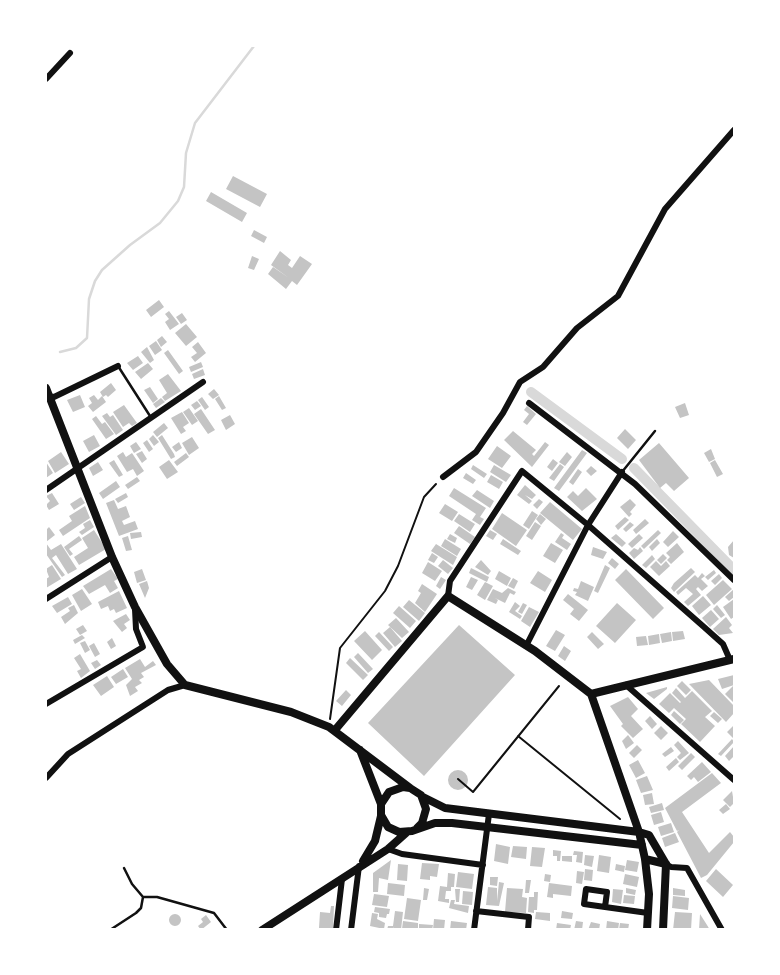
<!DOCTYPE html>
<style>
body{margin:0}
#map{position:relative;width:780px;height:975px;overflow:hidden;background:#fff;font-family:Cabin,sans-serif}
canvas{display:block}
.frame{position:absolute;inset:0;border:47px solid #fff;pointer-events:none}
</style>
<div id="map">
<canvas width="780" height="975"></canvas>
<div class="frame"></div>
</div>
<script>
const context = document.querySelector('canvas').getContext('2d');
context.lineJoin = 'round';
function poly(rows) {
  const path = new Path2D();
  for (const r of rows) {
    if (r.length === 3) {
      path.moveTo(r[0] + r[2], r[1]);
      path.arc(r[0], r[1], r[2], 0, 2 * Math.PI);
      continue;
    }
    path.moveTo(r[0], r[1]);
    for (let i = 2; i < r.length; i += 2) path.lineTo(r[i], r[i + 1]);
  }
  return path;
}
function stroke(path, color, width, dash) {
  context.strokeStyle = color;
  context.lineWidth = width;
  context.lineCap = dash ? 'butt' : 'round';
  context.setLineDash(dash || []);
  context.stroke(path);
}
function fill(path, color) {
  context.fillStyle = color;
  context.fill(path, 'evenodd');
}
stroke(poly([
 [60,352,76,348,87,338,89,299,95,281,102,270,130,245,160,223,178,201,184,187,186,153,195,123,254,46]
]), '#d9d9d9', 2.5);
stroke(poly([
 [531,392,622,459],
 [634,468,734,570]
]), '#d9d9d9', 10);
fill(poly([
 [233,176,267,194,260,207,226,189],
 [211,192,247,213,242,222,206,201],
 [254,230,267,237,264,243,251,236],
 [280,251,291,260,288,265,292,268,300,256,312,264,297,285,292,281,286,289,268,274,273,267,289,278,271,265],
 [252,256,259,259,254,270,248,268],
 [159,300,164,307,151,317,146,310],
 [169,311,179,324,170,330,165,322,169,319,165,314],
 [182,313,187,320,181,324,176,317],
 [186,324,197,337,186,346,175,333],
 [162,336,167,342,161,347,157,340],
 [156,341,162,350,155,355,149,346],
 [198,342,206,353,195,362,191,357,197,353,192,347],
 [147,347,154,360,150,363,141,352],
 [168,350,183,371,179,374,164,353],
 [138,356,143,363,133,370,127,363],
 [201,362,203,367,191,372,189,367],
 [148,363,153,369,141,379,135,372],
 [203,369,205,375,194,379,192,374],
 [168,374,181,391,165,401,162,397,167,393,159,380],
 [111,383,116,390,108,397,106,395,103,397,100,392],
 [150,387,158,399,153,403,144,390],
 [214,389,219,395,213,399,208,394],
 [80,395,85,407,73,412,67,400],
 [94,395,98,400,102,396,106,402,93,412,88,406,92,403,89,398],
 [219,396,226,408,222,410,215,399],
 [202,397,209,407,205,410,198,400],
 [161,398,165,402,156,408,153,404],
 [197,401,201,406,195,410,191,405],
 [685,403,689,415,680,418,675,407],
 [124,405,137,423,132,426,129,423,123,427,113,412],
 [527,406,536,414,527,425,523,422,529,414,524,410],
 [189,408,198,421,192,425,183,412],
 [201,409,215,430,208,434,194,414],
 [182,412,189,423,183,427,186,431,181,434,171,418],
 [107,413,110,417,113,415,123,430,116,435,102,416],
 [230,415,235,424,226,430,221,420],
 [96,416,102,424,105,422,114,434,106,439,92,419],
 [164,423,168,428,157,437,153,432],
 [625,429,636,440,628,449,617,438],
 [513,431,536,450,532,454,534,456,545,442,549,445,532,467,504,440],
 [94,435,100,446,89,452,83,441],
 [153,435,159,442,154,446,149,439],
 [162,435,174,454,175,457,171,459,158,438],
 [192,437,199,448,189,455,182,443],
 [147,440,153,449,149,452,143,443],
 [136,442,141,449,134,453,130,446],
 [179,442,182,448,176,452,172,447],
 [659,443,689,478,674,491,666,483,660,488,639,460],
 [497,446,511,456,502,468,488,459],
 [711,449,715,459,709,462,704,453],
 [582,450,587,453,559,491,554,488],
 [142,451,147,459,142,463,136,454],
 [61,452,69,464,55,473,48,461],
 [123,452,126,457,132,453,144,471,137,476,133,469,127,472,117,456],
 [567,452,572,457,565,466,559,462],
 [186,453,189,457,177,466,174,462],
 [553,459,558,463,552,471,547,467],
 [114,460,123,475,119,477,109,463],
 [169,460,178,472,167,479,159,467],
 [715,460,723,474,717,477,710,463],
 [46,462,53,473,46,478],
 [98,462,103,470,93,476,89,468],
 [560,464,564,467,554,481,549,478],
 [473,465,487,474,484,478,471,469],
 [494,465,511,475,506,482,490,472],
 [591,466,597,471,591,476,586,471],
 [578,469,582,472,573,485,569,482],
 [466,473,476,480,473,484,463,478],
 [491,475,503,482,499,489,487,482],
 [137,477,140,481,128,489,125,485],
 [116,481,120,487,103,499,99,493],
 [525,485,536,495,532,499,525,495,532,501,529,504,517,495],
 [454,488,486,508,480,517,484,519,480,525,472,520,476,514,449,496],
 [586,488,597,499,582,511,567,497,573,491,578,496],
 [477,490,494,501,490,508,472,496],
 [52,493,59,504,49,510,46,505,50,501,46,496],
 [126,493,128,497,118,503,115,499],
 [81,497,85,503,74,510,70,504],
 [539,499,543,502,537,509,533,505],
 [630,499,636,505,630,512,632,514,629,517,620,507],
 [114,500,118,509,126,506,130,517,122,521,124,525,135,521,138,529,119,536,106,503],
 [550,502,582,529,573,540,540,513],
 [445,504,458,512,452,521,439,513],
 [85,506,90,518,63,536,59,530,72,521,69,516],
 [532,511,538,515,529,529,523,525],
 [502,513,527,530,516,546,492,529],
 [459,514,475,524,470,532,454,521],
 [540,514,546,519,541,525,536,519],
 [625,517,629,520,618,530,615,526],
 [645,519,649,523,636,534,633,530],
 [90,520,94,527,82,535,79,532,85,528,83,524],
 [535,522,541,526,532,540,526,536],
 [630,522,634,525,626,532,623,529],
 [459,526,475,537,470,544,454,533],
 [49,527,55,535,46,542,46,530],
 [94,530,106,549,79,565,74,557,88,548,82,538],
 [490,530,497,534,493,540,486,536],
 [658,530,661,533,644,549,641,546],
 [673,531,679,537,668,547,663,542],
 [141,532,142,537,131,539,130,533],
 [561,533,564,535,562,538,571,544,567,550,555,542],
 [450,534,457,538,455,543,447,539],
 [616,534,626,543,622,547,611,538],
 [639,534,643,538,632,548,628,544],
 [79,536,82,540,69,549,73,554,70,556,64,547],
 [128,536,132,550,126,551,122,538],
 [445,539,461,549,457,556,441,546],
 [503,539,521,551,518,555,500,544],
 [657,539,660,543,652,551,649,547],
 [734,540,734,558,729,555,728,547],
 [46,543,51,550,61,544,77,569,68,574,56,555,52,558,65,575,62,577,46,554],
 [551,543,563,550,555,563,543,556],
 [677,543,684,552,671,564,667,560,670,557,666,553],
 [436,544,457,557,453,565,431,551],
 [593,547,607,552,603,559,591,555],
 [640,547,643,551,634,559,629,553,634,548,638,550],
 [432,553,438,557,434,563,428,560],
 [663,554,667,558,661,564,657,560],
 [652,555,655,559,646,568,642,565],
 [612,558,619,564,615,569,608,563],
 [443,560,453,568,448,574,438,566],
 [481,560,491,571,488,575,475,567],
 [656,561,661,566,666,561,670,566,659,576,650,567],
 [428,562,442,571,435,581,422,573],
 [52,565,61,579,46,588,46,579,49,577,46,569],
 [605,565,610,568,598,593,594,591],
 [471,568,489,577,487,582,469,573],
 [691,568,695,572,674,592,671,588,674,583],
 [111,569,118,579,114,581,118,588,110,593,105,585,89,594,83,586],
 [142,569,146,580,137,583,134,572],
 [626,569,664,608,653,619,615,580],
 [714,570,716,573,708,580,705,577],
 [499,571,511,578,507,586,495,579],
 [538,571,552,580,545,592,530,583],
 [702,573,705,576,701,579,708,586,702,591,698,587,696,589,701,595,688,606,684,602,693,594,686,588,678,595,676,592,695,575,698,578],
 [719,574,722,578,715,585,711,581],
 [441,577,446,580,440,589,436,586],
 [471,577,478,580,472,590,466,587],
 [513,578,518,581,514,589,508,586],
 [723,580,732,589,714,605,706,595],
 [147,581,149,588,145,598,139,584],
 [581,581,594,587,588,601,575,595,577,592,573,591,574,588,578,589],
 [485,582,493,586,485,600,477,595],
 [422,584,437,594,425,612,415,603,421,593,418,591],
 [508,588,516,592,514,595,510,593,505,603,495,598,498,600,496,604,487,600,493,589,502,593],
 [82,589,92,604,81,611,72,595],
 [734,589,734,597,729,601,725,597],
 [119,591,127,608,116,613,114,609,110,611,108,606,101,609,98,602],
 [568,594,588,610,579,621,570,614,574,609,563,600],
 [703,596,711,605,699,615,692,606],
 [68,597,72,604,57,613,52,606],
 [734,599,734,617,731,619,723,607],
 [409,600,425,613,419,621,403,607],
 [515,602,520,606,515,611,522,616,520,619,509,612],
 [523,603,527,605,522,614,518,612],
 [617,603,636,620,615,643,596,626],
 [74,605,78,613,65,624,61,617,70,611,68,608],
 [717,605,725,615,721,618,713,609],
 [399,606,416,621,410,628,393,613],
 [529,607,539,612,530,627,521,621],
 [711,610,719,619,710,627,702,618],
 [126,614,130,620,124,624,127,628,122,632,113,621],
 [726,617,732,625,729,628,733,633,719,635,713,629],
 [396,618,409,632,402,638,388,625],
 [83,625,87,631,80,635,76,629],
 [459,625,515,675,424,776,368,723],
 [390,627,402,641,395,647,383,633],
 [556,630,565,635,555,651,546,646],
 [365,631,382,650,372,660,354,641],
 [683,631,685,639,673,641,672,632],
 [379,632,393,647,389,651,375,636],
 [592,632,604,644,598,649,587,637],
 [671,632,672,641,662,643,660,634],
 [659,634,660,643,649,645,648,636],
 [82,635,85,638,75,644,73,640],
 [646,636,648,645,637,646,636,637],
 [112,638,116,646,111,649,107,642],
 [85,641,90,650,85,653,80,643],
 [94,643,100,654,95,657,89,646],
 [564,646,571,651,565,661,558,656],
 [358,653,373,669,368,673,354,657],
 [80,654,90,671,81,678,77,671,81,669,74,658],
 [350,658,368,675,363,680,346,663],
 [140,659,145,667,153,661,156,665,141,673,144,677,139,680,142,683,135,687,138,691,130,696,126,685,132,679,125,668],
 [97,660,101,665,95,669,91,663],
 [123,669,128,677,116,684,111,677],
 [734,675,734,685,722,689,718,679],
 [107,676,114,687,101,696,93,685],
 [709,680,734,706,734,713,726,722,689,684],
 [682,681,691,690,686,695,677,686],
 [733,686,734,687,734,703,725,694],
 [667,687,667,689,654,699,646,693],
 [676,688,685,698,692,691,712,711,705,717,715,726,700,742,681,724,686,719,674,708,669,713,659,704,670,693,680,703,681,702,672,693],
 [346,690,351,695,342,706,336,701],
 [628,697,638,709,631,716,643,729,633,738,621,726,623,724,610,706],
 [674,711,684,720,680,724,671,715],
 [714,712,722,719,718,723,710,716],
 [650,716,657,724,652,729,645,721],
 [734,725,734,739,727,732],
 [661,726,668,733,661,740,654,733],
 [628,735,634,743,626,749,622,741],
 [732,739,734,742,721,756,718,754],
 [678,741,689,753,680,760,677,757,681,753,674,745],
 [637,745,642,750,634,758,629,753],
 [734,746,734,756,729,761,725,756],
 [671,747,674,751,665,757,662,754],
 [691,753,695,757,682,770,678,766],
 [676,758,679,762,669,771,666,767],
 [638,760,645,773,636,778,629,765],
 [702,762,711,772,698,782,694,777,691,780,687,776],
 [458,780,10],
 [712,773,721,783,682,812,709,853,730,832,734,837,734,842,707,875,701,878,677,832,679,830,677,831,665,808],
 [647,776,653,790,641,793,636,780],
 [732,791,734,803,730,807,723,800],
 [652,793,654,804,645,805,643,795],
 [662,803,664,810,651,813,649,807],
 [726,804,730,809,723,814,719,810],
 [661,812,664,822,654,825,651,815],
 [671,823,674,832,661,836,658,827],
 [675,833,679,842,665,847,662,838],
 [496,844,510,847,508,864,494,861],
 [513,846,527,847,526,859,511,857],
 [532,847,545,848,542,867,530,866],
 [553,850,561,851,560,861,557,861,557,856,553,856],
 [574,851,583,852,582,863,576,862,577,855,573,855],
 [585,855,594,856,592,867,584,865],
 [599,855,611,857,609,873,597,871],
 [562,856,572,856,572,862,562,861],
 [391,860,388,880,379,878,378,892,373,892,373,873],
 [627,860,639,862,637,872,625,870],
 [422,863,439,864,437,877,430,876,430,880,420,879],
 [398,864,408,865,407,881,397,880],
 [616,864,625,866,624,872,615,870],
 [585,869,593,870,592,881,584,880],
 [716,869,733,885,723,897,706,881],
 [577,871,584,872,582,884,576,883],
 [458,872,474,874,472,889,456,887],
 [448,873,455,874,454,887,451,887,451,891,446,891,445,899,449,899,449,903,438,901,440,886,447,887],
 [545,874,551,875,550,882,544,881],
 [625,874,639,877,637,887,623,884],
 [490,877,498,877,497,886,490,885],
 [526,880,531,880,529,893,525,893],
 [499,882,504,883,499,906,486,905,488,887,497,888,497,901],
 [388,883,405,885,404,896,387,894],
 [549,883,572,886,571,896,553,894,553,898,547,897],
 [424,888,429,889,427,900,423,900],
 [507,888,523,889,522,897,527,898,526,913,505,912],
 [626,888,636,890,635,895,626,893],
 [673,888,685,890,685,896,673,895],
 [455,889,460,889,459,902,456,902],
 [613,889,623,890,621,904,612,902],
 [463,891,473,892,472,905,462,904],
 [534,892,538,892,537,910,534,910,534,913,528,912,529,897,534,897],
 [374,894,389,896,387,907,372,905],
 [624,895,635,896,634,904,623,903],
 [673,896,689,898,688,910,672,908],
 [407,898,421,900,418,921,404,919],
 [451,900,455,900,454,904,469,906,468,913,449,908],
 [331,906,334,906,333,930,319,928,320,912,330,913],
 [375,907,390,909,389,914,387,914,386,918,379,917,379,913,374,912],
 [395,911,403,912,401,930,394,930,393,927,393,930,387,930,388,926,393,926],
 [562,911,573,913,572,919,561,918],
 [536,912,550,913,550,921,535,919],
 [675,912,692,913,691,930,673,930],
 [372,913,378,914,377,919,385,923,384,929,370,926],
 [175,920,6],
 [700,914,707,925,710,930,699,930],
 [206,915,211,922,201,930,198,926,203,922,201,919],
 [434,919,445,920,444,930,433,930],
 [403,921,418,923,418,930,402,929],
 [451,921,467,923,466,930,450,930],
 [576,921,583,922,582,930,574,930],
 [607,921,619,923,618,930,606,930],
 [591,922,600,924,599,930,588,930],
 [557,923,571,925,570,930,556,930],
 [620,923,629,924,628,930,619,930],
 [419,924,433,925,432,930,419,930]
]), '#c4c4c4');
stroke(poly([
 [330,719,340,648,385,591,398,566,424,497,436,484],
 [518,736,620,819],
 [458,779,473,792,559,686]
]), '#111', 2);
stroke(poly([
 [118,366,150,416],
 [622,472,655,431],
 [124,868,132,884,143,897,157,897,214,913,227,930],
 [110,930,136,913,141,908,143,897]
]), '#111', 2.5);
stroke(poly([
 [46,79,70,53],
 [47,396,54,397,118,366],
 [529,403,635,484,734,580],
 [443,477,476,452,503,413,520,382,543,367,577,328,618,296,665,209,734,130],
 [46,490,203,382],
 [448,596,450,581,522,471,588,525,704,627,723,644,730,660],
 [46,599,112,557],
 [526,646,588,525,622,472],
 [626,685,734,780],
 [46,704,143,647,136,629,135,609],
 [46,778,68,754,168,690,185,685],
 [388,849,402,854,483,865],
 [666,864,671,867,687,868,722,930],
 [605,907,607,892,586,889,584,904,605,907,648,913],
 [476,911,529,917,528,930],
 [336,930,342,879],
 [351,930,359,866],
 [474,930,489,814]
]), '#111', 6);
stroke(poly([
 [46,388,112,557,135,607,167,664,185,685,291,712,329,727,410,788],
 [591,694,639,832,645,859,649,894,647,930],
 [591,694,734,659],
 [335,730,448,596,535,651,591,694],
 [360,750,381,804],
 [423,797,445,808,639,832,649,835,666,864,663,930],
 [417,828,422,823,426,809,421,795,410,788,403,787,389,792,381,804,381,815,388,827,399,832,412,831,435,823,452,823,642,845],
 [645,859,666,864],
 [363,861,375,841,381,816],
 [262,930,388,849,406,833]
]), '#111', 8);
</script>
